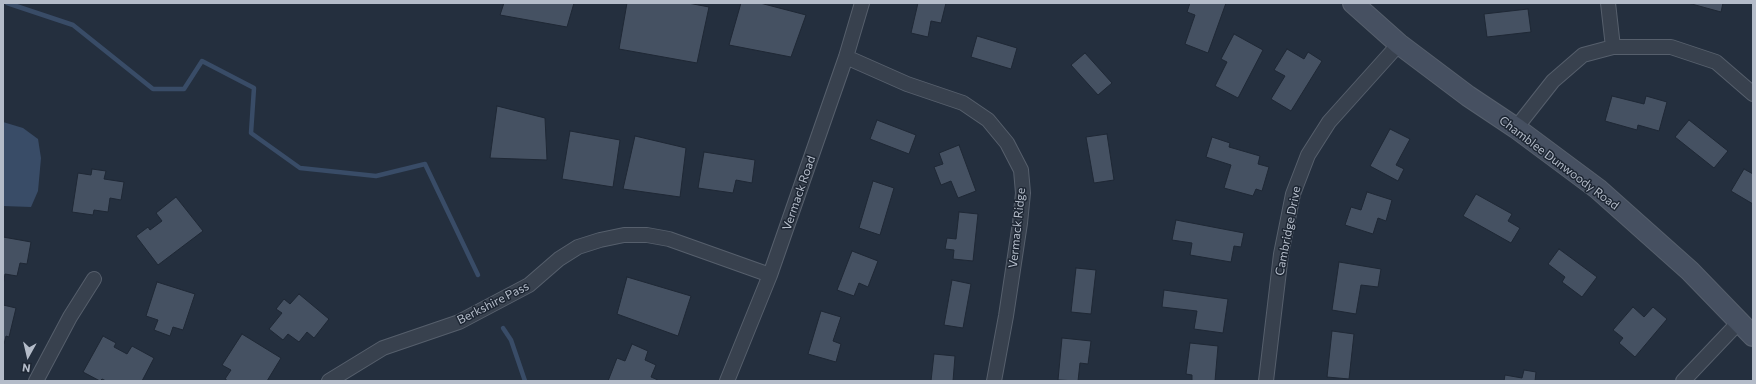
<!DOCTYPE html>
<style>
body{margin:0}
#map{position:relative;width:1756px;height:384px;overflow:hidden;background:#242f3e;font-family:Commissioner,sans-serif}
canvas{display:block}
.frame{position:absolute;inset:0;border:4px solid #b4bcc9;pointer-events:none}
.north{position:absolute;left:8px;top:336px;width:40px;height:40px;-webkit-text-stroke:3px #1d2633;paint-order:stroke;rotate:188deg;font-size:11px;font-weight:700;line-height:16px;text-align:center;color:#b4bcc9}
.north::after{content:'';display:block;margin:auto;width:14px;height:18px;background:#b4bcc9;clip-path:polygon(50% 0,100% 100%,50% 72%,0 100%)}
</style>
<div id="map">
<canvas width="1756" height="384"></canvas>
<div class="frame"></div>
<div class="north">N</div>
</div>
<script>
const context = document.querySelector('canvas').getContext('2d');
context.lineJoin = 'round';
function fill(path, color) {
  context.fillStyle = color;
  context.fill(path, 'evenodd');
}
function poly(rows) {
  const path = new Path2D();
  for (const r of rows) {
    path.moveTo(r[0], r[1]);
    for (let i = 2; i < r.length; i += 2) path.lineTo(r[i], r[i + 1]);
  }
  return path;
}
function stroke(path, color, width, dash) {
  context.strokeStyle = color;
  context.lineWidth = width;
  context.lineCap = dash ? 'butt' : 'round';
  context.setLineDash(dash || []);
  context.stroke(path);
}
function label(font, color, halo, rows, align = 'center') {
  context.font = font + ' Commissioner,sans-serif';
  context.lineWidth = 3;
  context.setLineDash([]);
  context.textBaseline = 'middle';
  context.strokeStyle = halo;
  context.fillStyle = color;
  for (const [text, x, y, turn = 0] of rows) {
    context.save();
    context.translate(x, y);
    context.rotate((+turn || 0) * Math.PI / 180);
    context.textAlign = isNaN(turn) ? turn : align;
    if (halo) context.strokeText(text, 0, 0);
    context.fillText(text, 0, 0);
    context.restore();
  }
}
fill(poly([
 [3,122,23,128,38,139,41,158,38,191,31,207,3,206]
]), '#394c67');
stroke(poly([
 [7,3,73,25,153,89,184,89,202,61,254,88,251,133,300,168,376,176,425,164,478,275],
 [503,328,511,340,525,381]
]), '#394c67', 4.5);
const building = poly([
 [504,3,574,3,567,27,500,15,504,3],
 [627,3,688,3,709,7,697,63,619,49,627,3],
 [741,3,760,3,806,15,791,57,729,45,741,3],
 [918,3,946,3,941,23,931,21,928,37,911,33,918,3],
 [1190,3,1226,3,1208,53,1185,44,1195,15,1187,12,1190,3],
 [1688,3,1723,3,1721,12,1688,3],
 [1528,9,1531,32,1487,37,1484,14,1528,9],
 [1234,34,1263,50,1238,98,1215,86,1227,62,1221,59,1234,34],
 [977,36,1017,48,1011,69,971,57,977,36],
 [1287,49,1304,59,1308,52,1322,61,1291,111,1271,99,1285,76,1274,70,1287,49],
 [1085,53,1112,83,1098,95,1071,65,1085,53],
 [1612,96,1644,104,1646,96,1667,102,1659,131,1638,125,1637,130,1605,121,1612,96],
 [497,106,545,118,547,160,490,158,497,106],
 [877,120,916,135,909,154,870,139,877,120],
 [1689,120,1728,151,1714,168,1675,137,1689,120],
 [1390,129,1410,139,1396,165,1404,169,1398,181,1370,166,1390,129],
 [570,131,620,140,613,187,562,179,570,131],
 [1107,134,1114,180,1094,183,1086,137,1107,134],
 [635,136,686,148,680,197,623,189,635,136],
 [1212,137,1230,143,1229,147,1260,156,1258,164,1269,167,1262,191,1256,189,1253,196,1224,188,1231,165,1206,157,1212,137],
 [959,145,976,191,958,198,951,181,941,185,934,167,943,164,939,153,959,145],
 [704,152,755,160,752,183,736,180,733,193,698,188,704,152],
 [92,169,106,171,104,179,124,182,121,200,110,198,108,212,94,210,93,215,72,212,78,173,91,175,92,169],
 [1744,169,1753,174,1753,204,1731,191,1744,169],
 [873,181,894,188,880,235,859,228,873,181],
 [1367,192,1392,200,1386,221,1378,218,1373,234,1345,225,1351,207,1361,210,1367,192],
 [1476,194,1512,214,1508,221,1520,228,1511,243,1463,216,1476,194],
 [176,197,203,231,158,265,136,236,148,227,150,230,162,221,156,213,176,197],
 [959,212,978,214,973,261,953,259,954,250,945,249,947,238,956,239,959,212],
 [1176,220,1244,233,1241,247,1234,246,1231,262,1190,255,1192,243,1172,240,1176,220],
 [3,237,31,242,27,264,20,263,17,276,5,274,3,285,3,237],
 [1559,249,1597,277,1582,297,1562,282,1565,277,1548,264,1559,249],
 [852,251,878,261,868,287,859,283,854,296,837,290,852,251],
 [1339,262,1381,269,1378,287,1361,285,1356,314,1332,310,1339,262],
 [1076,268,1096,270,1091,314,1071,312,1076,268],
 [627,277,691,296,678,336,617,314,627,277],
 [952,280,971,284,963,328,944,325,952,280],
 [157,282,195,294,183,330,173,327,170,336,154,330,158,320,146,316,157,282],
 [1164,290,1228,299,1223,333,1194,329,1197,311,1162,307,1164,290],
 [299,294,329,319,314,338,307,332,299,342,288,334,283,340,269,329,282,313,276,309,284,299,290,304,299,294],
 [3,305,16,308,9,337,6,336,4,344,3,344,3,305],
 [1633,307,1644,317,1653,307,1667,319,1635,357,1619,343,1623,338,1613,330,1633,307],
 [821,311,841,317,833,341,841,344,836,362,808,354,821,311],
 [1332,331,1354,334,1349,379,1327,377,1332,331],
 [242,334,281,358,267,381,228,381,225,379,231,370,222,365,242,334],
 [103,336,116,343,114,347,127,354,132,346,154,358,142,381,106,381,102,379,100,381,83,372,103,336],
 [1062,338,1091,341,1088,364,1080,363,1078,381,1058,380,1062,338],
 [1190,343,1218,346,1215,381,1192,381,1192,375,1186,374,1190,343],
 [632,344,648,351,645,360,656,365,651,377,658,380,658,381,608,381,617,358,625,361,632,344],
 [934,354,955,356,953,381,931,381,934,354],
 [1524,370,1536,372,1535,381,1504,381,1505,375,1522,378,1524,370]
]);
fill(building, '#455162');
stroke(building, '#1f2835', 1);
const street = poly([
 [1608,3,1613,47],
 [846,57,907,84,963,103,988,120,1007,143,1021,170,1023,193,1020,223,1006,316,994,381],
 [1516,128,1553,81,1583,55,1613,47,1671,47,1716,62,1753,94],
 [36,381,70,317,94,279],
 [329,381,383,348,459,322,529,285,559,259,578,247,600,240,624,235,647,235,669,239,770,275],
 [727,381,770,275,846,57,862,3],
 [1266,381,1281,254,1293,194,1308,155,1329,122,1399,44],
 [1683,381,1739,322]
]);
const secondary = poly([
 [1353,3,1399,44,1468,96,1516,128,1598,189,1690,271,1753,336]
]);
stroke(street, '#565f6c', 16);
stroke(secondary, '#565f6c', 22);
stroke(street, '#38414e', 14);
stroke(secondary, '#465061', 20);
label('12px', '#b4bcc9', '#1d2633', [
 ["Chamblee Dunwoody Road",1559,163,37],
 ["Vermack Road",799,193,-71],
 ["Vermack Ridge",1017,228,-84],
 ["Cambridge Drive",1288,231,-79],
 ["Berkshire Pass",493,303,-27]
]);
</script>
